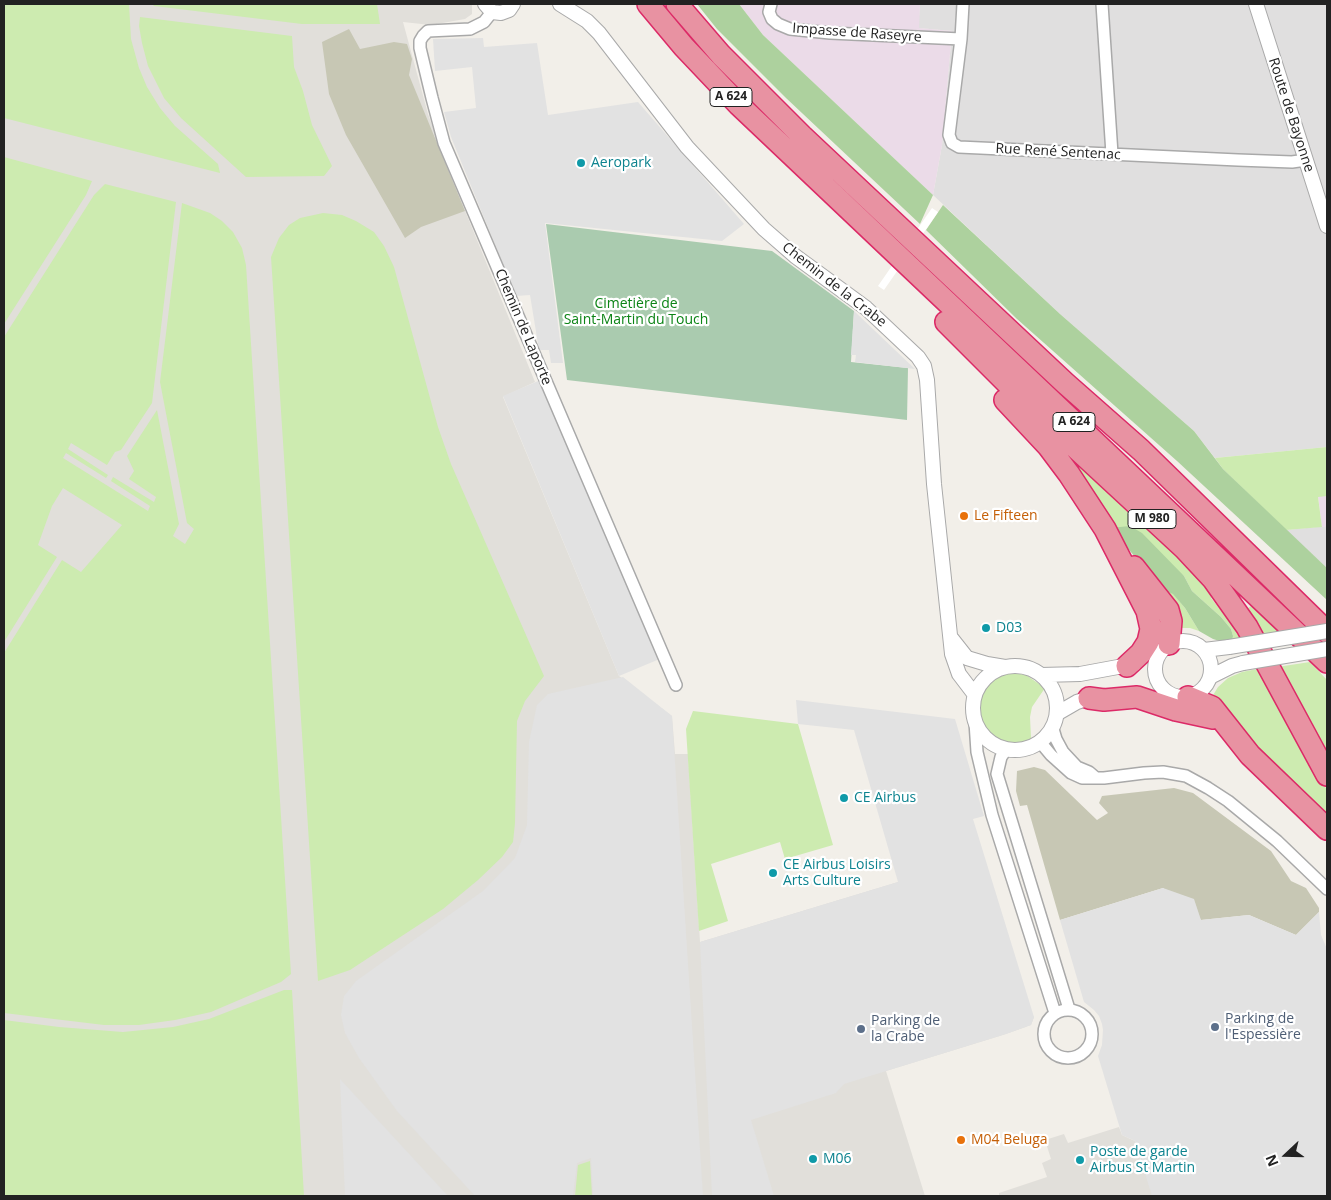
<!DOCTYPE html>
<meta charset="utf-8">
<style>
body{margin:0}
#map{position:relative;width:1331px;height:1200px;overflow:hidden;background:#f2efe9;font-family:"Open Sans",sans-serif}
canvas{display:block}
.frame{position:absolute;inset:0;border:5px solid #222;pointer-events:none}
.north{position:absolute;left:1261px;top:1130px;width:50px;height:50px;-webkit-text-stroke:4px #fff;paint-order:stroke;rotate:249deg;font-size:14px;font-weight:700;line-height:20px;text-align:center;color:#222}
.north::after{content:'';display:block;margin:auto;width:18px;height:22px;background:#222;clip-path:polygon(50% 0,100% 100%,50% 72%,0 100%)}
</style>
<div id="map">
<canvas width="1331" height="1200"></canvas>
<div class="frame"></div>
<div class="north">N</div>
</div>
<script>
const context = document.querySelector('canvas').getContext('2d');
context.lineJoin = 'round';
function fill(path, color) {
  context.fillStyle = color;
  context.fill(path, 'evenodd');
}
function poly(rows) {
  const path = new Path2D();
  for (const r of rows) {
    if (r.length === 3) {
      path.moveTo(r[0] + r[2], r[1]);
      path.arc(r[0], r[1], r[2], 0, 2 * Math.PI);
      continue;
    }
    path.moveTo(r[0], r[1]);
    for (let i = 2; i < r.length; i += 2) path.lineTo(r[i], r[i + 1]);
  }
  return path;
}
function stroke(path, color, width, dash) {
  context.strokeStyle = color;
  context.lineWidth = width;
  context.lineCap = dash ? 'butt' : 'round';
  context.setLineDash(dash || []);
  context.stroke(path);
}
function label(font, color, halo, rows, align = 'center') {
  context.font = font + ' "Open Sans",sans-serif';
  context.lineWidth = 4.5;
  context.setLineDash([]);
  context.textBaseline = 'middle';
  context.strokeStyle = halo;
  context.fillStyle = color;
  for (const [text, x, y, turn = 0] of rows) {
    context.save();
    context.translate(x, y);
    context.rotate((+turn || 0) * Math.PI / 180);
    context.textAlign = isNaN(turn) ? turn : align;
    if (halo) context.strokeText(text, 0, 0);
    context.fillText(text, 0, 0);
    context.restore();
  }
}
fill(poly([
 [920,4,1327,4,1327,447,1215,458,1194,431,1060,314,933,195,942,145,952,31,918,28],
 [1327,526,1327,568,1286,530]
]), '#e0dfdf');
fill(poly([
 [739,4,920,4,919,28,952,31,942,145,933,195,763,35],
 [1318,496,1327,496,1327,526,1322,527]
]), '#ebdbe8');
fill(poly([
 [4,4,472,4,472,14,465,19,431,25,403,22,428,114,448,169,535,382,503,397,619,676,672,716,675,754,688,754,700,942,898,882,1034,1017,1031,1025,1006,1034,886,1071,925,1196,4,1196],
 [1119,1127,1122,1135,1135,1141,1143,1169,1327,1196,999,1196,999,1193,1047,1177,1042,1163,1051,1159,1045,1140,1064,1134,1068,1143]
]), '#e1dfda');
fill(poly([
 [349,29,360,49,394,42,407,44,412,59,409,75,465,211,421,227,405,238,346,135,329,94,322,42],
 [1034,767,1045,770,1097,820,1108,813,1099,803,1102,796,1174,788,1193,793,1271,851,1291,881,1306,888,1319,908,1319,912,1296,935,1249,915,1201,920,1163,888,1060,920,1027,805,1020,806,1016,791,1017,771]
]), '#c7c7b4');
fill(poly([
 [4,4,129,4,131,39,139,68,147,87,160,108,175,126,218,164,220,173,4,118],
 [152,4,377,4,380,24,302,24,154,6],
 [140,17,292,36,294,67,303,91,312,125,332,166,324,176,246,177,181,118,164,98,148,66,142,43,139,26],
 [4,157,92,181,86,195,4,324],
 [105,184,176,202,152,403,121,450,115,452,107,465,71,443,68,449,108,475,106,478,66,453,63,458,148,511,150,506,111,481,113,477,154,502,156,497,129,479,134,471,127,456,157,410,179,524,173,536,185,544,194,529,187,523,160,382,182,203,210,213,222,221,233,232,242,248,246,265,291,974,281,982,211,1012,175,1020,139,1025,104,1025,4,1013,4,653,62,560,81,572,122,525,63,488,52,506,38,545,57,557,4,642,4,337,94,195],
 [323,213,342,215,356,221,374,232,384,246,394,267,438,427,451,464,544,676,525,701,517,721,515,823,513,842,502,857,478,880,443,909,350,970,318,981,271,257,279,238,289,225,300,218],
 [1059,441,1119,498,1214,593,1211,598,1223,613,1227,610,1246,640,1232,642,1233,636,1231,629,1221,617,1192,591,1184,576,1110,528],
 [1327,447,1327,496,1318,497,1322,527,1286,530,1223,469,1215,458],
 [1164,590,1173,593,1185,608,1199,631,1190,628,1180,628],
 [1251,606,1281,634,1260,637,1244,611],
 [1310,662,1327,680,1327,764,1277,667],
 [1262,668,1314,768,1327,790,1327,815,1265,756,1212,697,1218,687,1228,678,1242,672],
 [1015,673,1026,675,1045,688,1032,707,1030,717,1031,738,1029,740,1019,743,1007,742,997,738,988,731,982,721,979,710,980,698,985,688,993,680,1004,674],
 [693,711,798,724,833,845,785,859,780,842,711,864,728,921,699,931,686,729],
 [284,990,292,990,304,1196,4,1196,4,1020,59,1027,123,1032,173,1027,209,1019],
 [590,1161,592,1196,575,1196,578,1165]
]), '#cdebb0');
fill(poly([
 [697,4,739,4,763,35,933,195,920,224,786,98,717,29],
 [943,205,1060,314,1194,431,1223,469,1327,568,1327,600,1177,461,1017,319,926,230],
 [1130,526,1142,533,1184,576,1192,591,1221,617,1231,629,1233,636,1232,642,1226,643,1213,639,1199,631,1185,608,1173,594,1164,590,1110,528]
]), '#add19e');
fill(poly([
 [546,224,772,251,854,311,851,362,908,368,907,420,567,380]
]), '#aacbaf');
fill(poly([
 [483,38,484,47,537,43,548,115,638,102,744,224,722,241,545,223,563,363,551,363,549,350,539,350,530,295,516,296,451,137,444,112,476,108,472,67,435,71,433,39],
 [854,311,915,369,855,362,856,355,851,355],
 [543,379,662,658,619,676,503,396],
 [623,677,672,716,703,1196,593,1196,591,1158,577,1163,573,1196,475,1196,397,1111,359,1058,345,1033,341,1015,344,996,356,981,483,891,515,858,527,825,529,742,537,705,548,694],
 [796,700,955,719,984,816,973,819,1034,1017,1031,1025,1006,1034,844,1084,836,1093,751,1120,774,1196,712,1196,700,942,898,882,854,730,798,724],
 [1163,888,1194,899,1201,920,1249,915,1296,935,1319,912,1321,935,1327,949,1327,1196,1152,1196,1135,1141,1122,1135,1098,1056,1102,1045,1103,1030,1102,1024,1099,1016,1094,1010,1084,1002,1060,920],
 [340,1079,448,1196,345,1196]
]), '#e2e2e2');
fill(poly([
 [932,208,938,212,884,290,878,286]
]), '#fff');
const minor = poly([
 [771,4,769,12,772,19,778,24,790,29,830,33,961,39],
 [963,4,961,39,949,135,952,143,959,147,1238,160,1292,162,1306,160],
 [1102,4,1112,154],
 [492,12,484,22,470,29,428,31,423,36,420,41,420,48,432,98,444,143,676,685],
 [975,722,977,752,992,815,1055,1013],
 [1053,729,1056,739,1063,752,1077,767,1089,772,1096,778],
 [1041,743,1051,755,1071,773,1082,778,1104,778,1144,773,1163,772,1186,776,1208,788,1228,801,1277,841,1327,889],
 [1006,750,1001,757,997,774,1069,1009],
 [1068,1034,24]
]);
const tertiary = poly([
 [485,4,492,12,501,13,509,10,513,4],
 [560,4,587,21,599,33,687,147,764,229,795,256,866,308,918,357,924,366,927,380,934,484,952,654,959,674,975,695],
 [1256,4,1327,226],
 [952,639,967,658,987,664,1005,667],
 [1183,669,28],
 [1204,650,1229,647],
 [1015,708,42],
 [1041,675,1080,674,1134,664],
 [1210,677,1232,666,1243,663],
 [1058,713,1077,702,1096,696]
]);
const motorway = poly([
 [648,4,684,47,739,105,1327,662],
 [677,4,721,55,802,136,1065,383,1141,450,1327,632],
 [946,322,1024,400,1185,549,1213,579,1247,627,1327,775],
 [1005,400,1048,446,1069,474,1105,529,1147,611,1151,629,1148,642,1141,653,1127,666],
 [1134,567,1168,610,1171,621,1169,644],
 [1188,697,1212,707,1250,755,1327,829],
 [1089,698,1104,700,1137,697,1176,710,1213,718]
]);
stroke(minor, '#a9a9a9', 14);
stroke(tertiary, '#a9a9a9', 16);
stroke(motorway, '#dc2a67', 24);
stroke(minor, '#fff', 11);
stroke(tertiary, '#fff', 14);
stroke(motorway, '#e892a2', 21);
const tertiaryBridge = poly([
 [1229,647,1327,631],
 [1243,663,1327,649]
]);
stroke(tertiaryBridge, '#a9a9a9', 16, []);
stroke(tertiaryBridge, '#fff', 14);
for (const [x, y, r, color] of [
 [581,163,5,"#0f9aa8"],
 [964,516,5,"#e8710a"],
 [986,628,5,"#0f9aa8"],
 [844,798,5,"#0f9aa8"],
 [773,873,5,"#0f9aa8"],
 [1215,1027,5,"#5c6f8a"],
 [861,1029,5,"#5c6f8a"],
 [961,1140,5,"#e8710a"],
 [813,1159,5,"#0f9aa8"],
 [1080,1160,5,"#0f9aa8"]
]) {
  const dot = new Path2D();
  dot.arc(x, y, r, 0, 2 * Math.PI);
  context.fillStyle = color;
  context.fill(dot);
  stroke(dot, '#fff', 2);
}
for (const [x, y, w] of [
 [731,97,42],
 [1074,422,42],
 [1152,519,48]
]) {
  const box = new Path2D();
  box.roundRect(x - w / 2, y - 9.5, w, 19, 4);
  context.fillStyle = '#fff';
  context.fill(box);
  stroke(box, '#222', 1);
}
label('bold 12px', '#222', null, [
 ["A 624",731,97],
 ["A 624",1074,422],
 ["M 980",1152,519]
]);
label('14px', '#222', '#fff', [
 ["Impasse de Raseyre",857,33,4],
 ["Route de Bayonne",1291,115,72],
 ["Rue René Sentenac",1058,152,3],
 ["Chemin de la Crabe",834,285,38],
 ["Chemin de Laporte",523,327,67]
]);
label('14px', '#0d838f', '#fff', [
 ["Aeropark",591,163],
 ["D03",996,628],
 ["CE Airbus",854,798],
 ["CE Airbus Loisirs",783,865],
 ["Arts Culture",783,881],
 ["Poste de garde",1090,1152],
 ["Airbus St Martin",1090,1168],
 ["M06",823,1159]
], 'left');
label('14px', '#0c8416', '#fff', [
 ["Cimetière de",636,304],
 ["Saint-Martin du Touch",636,320]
]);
label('14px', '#c56008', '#fff', [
 ["Le Fifteen",974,516],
 ["M04 Beluga",971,1140]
], 'left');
label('14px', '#4e5e75', '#fff', [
 ["Parking de",1225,1019],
 ["l'Espessière",1225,1035],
 ["Parking de",871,1021],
 ["la Crabe",871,1037]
], 'left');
</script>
